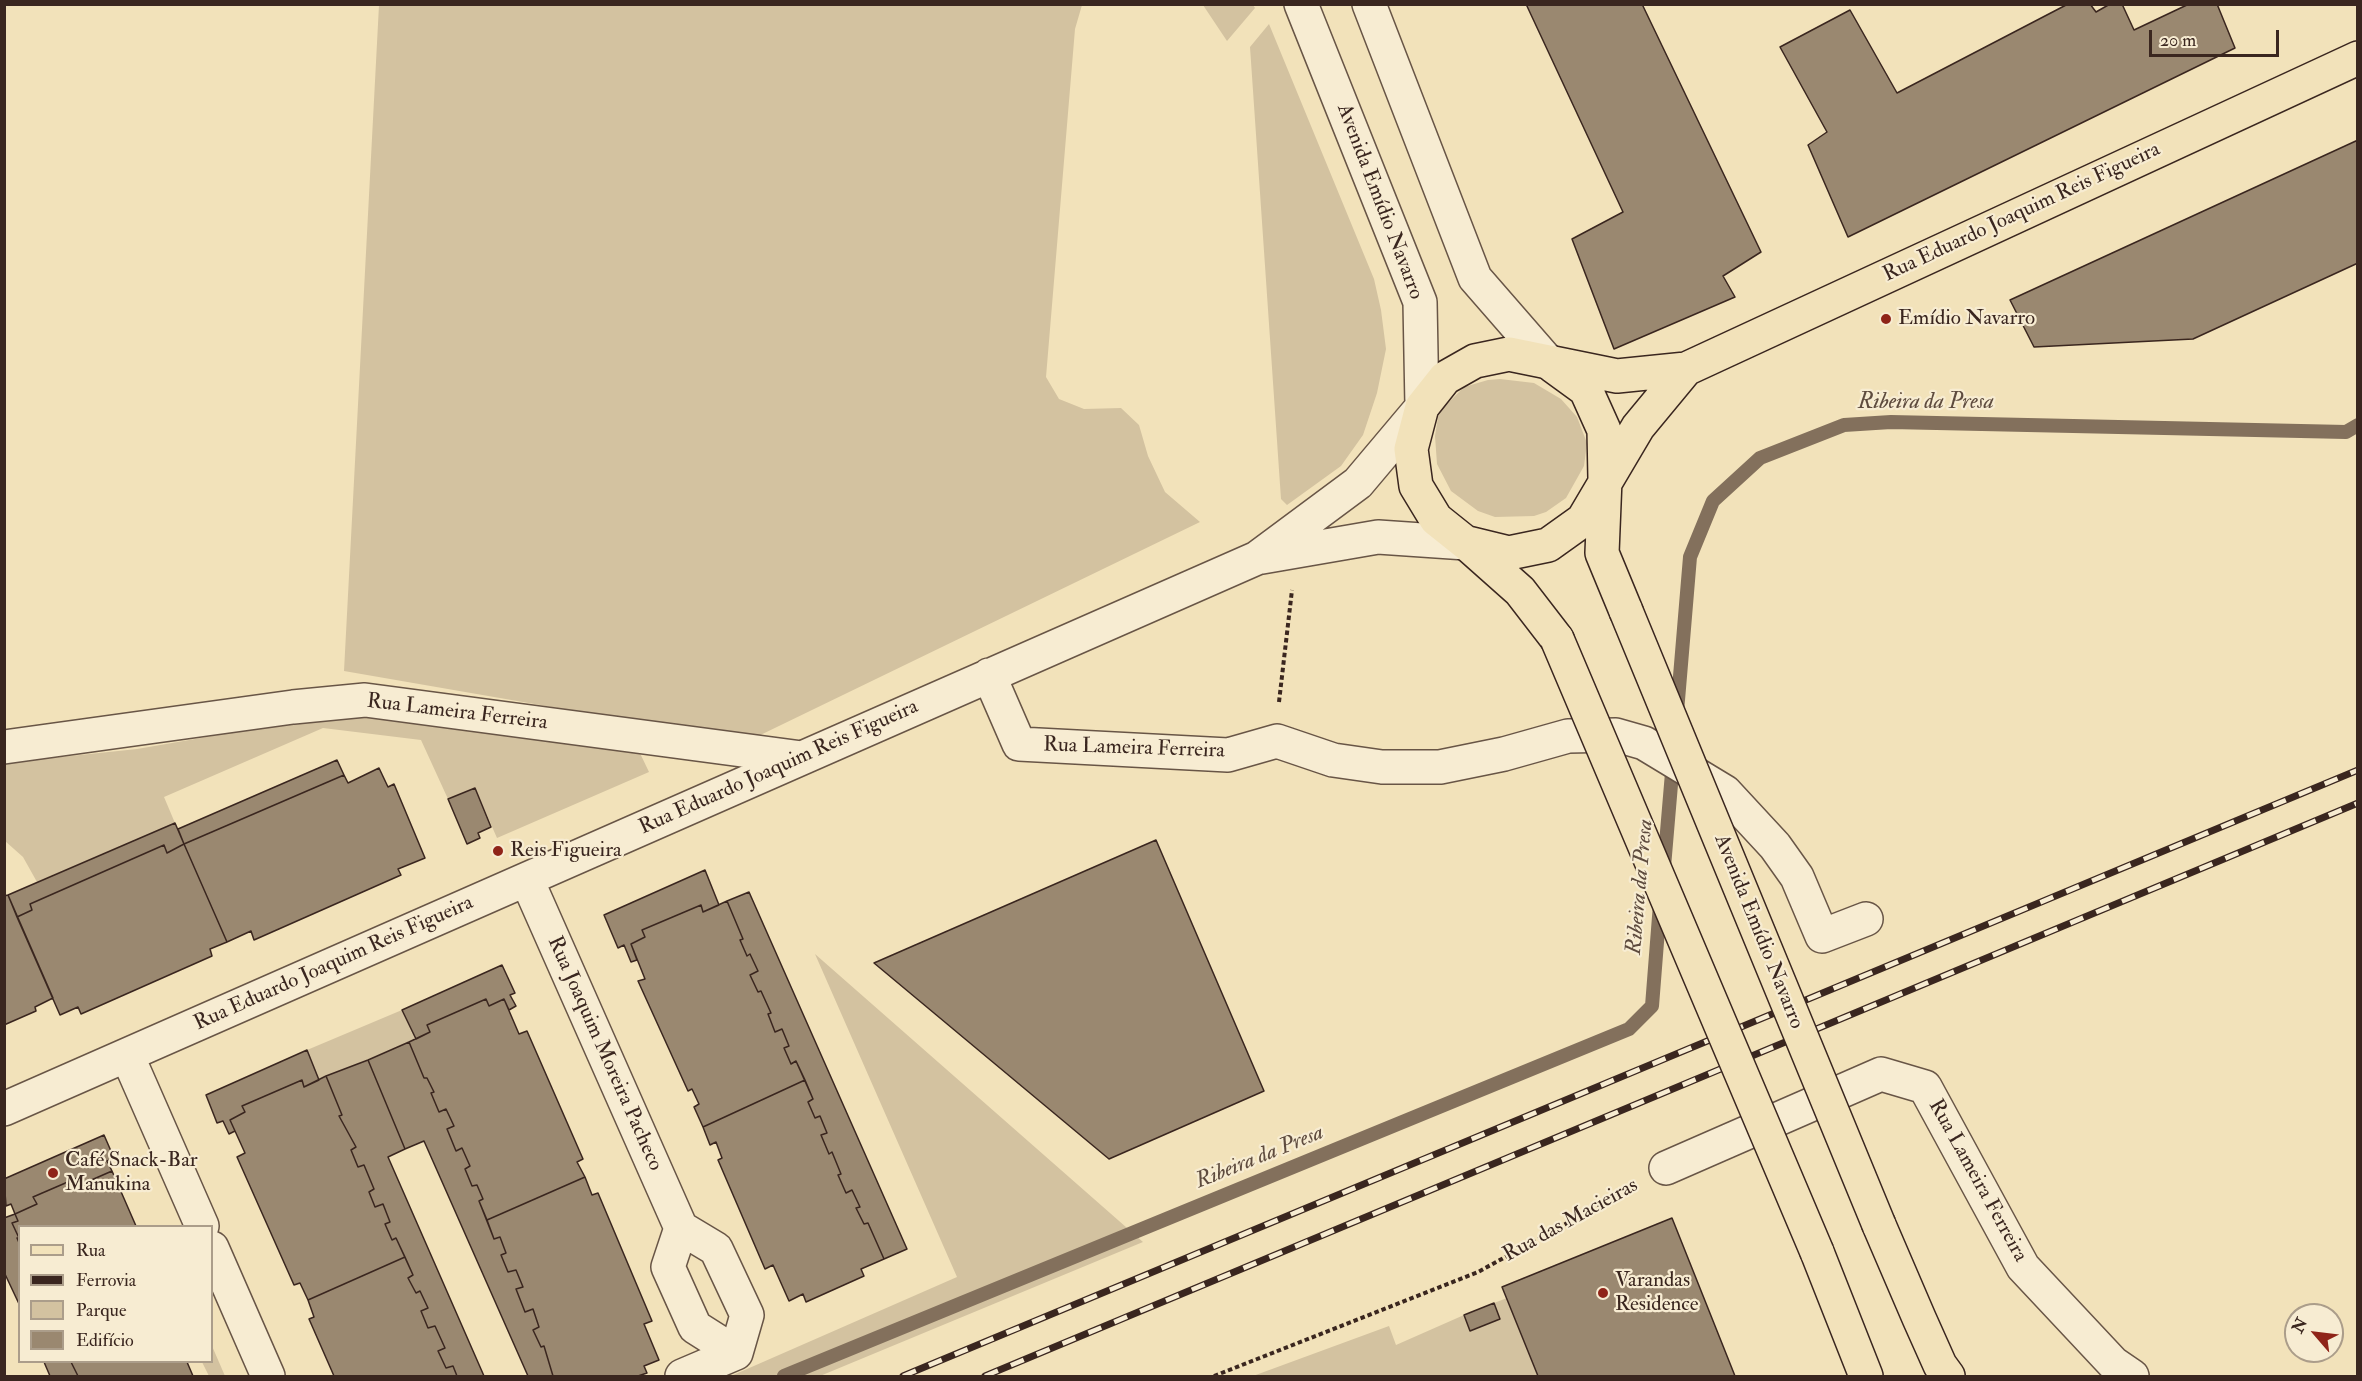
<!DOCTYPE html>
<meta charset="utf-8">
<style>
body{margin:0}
#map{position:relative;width:2362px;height:1381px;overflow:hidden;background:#f2e2ba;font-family:"IM FELL Double Pica",serif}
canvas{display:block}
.frame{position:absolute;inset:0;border:6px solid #3a261f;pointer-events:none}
.legend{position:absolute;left:18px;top:1225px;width:195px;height:138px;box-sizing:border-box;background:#f7ecd2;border:2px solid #ab9d8a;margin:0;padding:8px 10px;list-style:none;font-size:18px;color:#3a261f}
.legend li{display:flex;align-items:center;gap:12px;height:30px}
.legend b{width:30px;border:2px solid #ab9d8a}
.north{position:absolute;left:2284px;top:1303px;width:60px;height:60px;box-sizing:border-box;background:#f7ecd2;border:2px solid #ab9d8a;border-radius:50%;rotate:298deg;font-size:16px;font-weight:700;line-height:24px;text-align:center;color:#3a261f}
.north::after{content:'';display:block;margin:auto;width:21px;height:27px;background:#8f2418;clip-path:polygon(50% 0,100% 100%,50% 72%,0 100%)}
.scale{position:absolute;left:2149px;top:30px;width:130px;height:27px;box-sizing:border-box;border:3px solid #3a261f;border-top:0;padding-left:8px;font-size:18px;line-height:21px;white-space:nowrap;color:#3a261f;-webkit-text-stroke:4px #f7ecd2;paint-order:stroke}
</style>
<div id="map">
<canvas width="2362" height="1381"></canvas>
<div class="frame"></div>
<ul class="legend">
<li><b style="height:8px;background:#f2e2ba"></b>Rua</li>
<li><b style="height:8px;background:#3a261f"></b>Ferrovia</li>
<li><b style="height:16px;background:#d3c2a0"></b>Parque</li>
<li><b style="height:16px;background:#9a8870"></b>Edifício</li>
</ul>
<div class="north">N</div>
<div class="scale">20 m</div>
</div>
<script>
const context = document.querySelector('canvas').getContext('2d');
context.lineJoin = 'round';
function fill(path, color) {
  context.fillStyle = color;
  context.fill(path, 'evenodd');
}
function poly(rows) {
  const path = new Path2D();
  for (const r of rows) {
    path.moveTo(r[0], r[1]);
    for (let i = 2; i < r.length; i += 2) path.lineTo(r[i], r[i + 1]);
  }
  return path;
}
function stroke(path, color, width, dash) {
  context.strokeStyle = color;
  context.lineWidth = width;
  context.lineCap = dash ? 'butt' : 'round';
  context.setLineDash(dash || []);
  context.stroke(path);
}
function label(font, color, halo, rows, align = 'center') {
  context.font = font + ' "IM FELL Double Pica",serif';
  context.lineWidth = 4.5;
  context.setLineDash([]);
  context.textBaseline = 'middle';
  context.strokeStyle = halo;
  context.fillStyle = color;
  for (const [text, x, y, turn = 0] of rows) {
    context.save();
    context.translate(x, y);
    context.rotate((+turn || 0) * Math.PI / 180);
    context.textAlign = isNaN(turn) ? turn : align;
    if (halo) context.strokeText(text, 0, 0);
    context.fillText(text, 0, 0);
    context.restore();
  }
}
fill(poly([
 [379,5,1082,5,1075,29,1046,377,1059,399,1084,409,1121,408,1139,425,1148,456,1165,492,1200,522,748,741,344,671],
 [1203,5,1253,5,1255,8,1227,41],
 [1269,24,1374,279,1381,310,1386,349,1377,393,1363,435,1341,466,1287,505,1281,499,1250,47],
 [1500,379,1534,383,1561,399,1577,417,1587,443,1584,466,1566,498,1546,512,1534,516,1495,517,1478,511,1451,491,1437,464,1435,436,1438,417,1443,408,1464,387,1488,380],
 [361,714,638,749,649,772,497,838,475,788,448,799,421,740,323,728,164,797,175,823,37,882,23,857,5,841,4,763,137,749,323,717],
 [815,954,1143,1242,820,1376,731,1376,957,1277],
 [402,1010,416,1039,319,1080,307,1050],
 [1507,1298,1538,1376,1253,1376,1389,1326,1396,1345,1464,1315,1471,1331,1500,1319,1494,1303],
 [212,1346,225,1376,209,1376,202,1362,212,1362]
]), '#d3c2a0');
stroke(poly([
 [1677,712,1690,557,1713,501,1760,458,1844,425,1891,422,2346,432,2358,425],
 [1664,867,1673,761],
 [784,1376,1629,1029,1652,1006,1660,904]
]), '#83705c', 14);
const building = poly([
 [1526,4,1642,4,1761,252,1723,276,1735,297,1614,349,1572,239,1623,212,1526,4],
 [2068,4,2090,4,2096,12,2110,4,2122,4,2134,30,2189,4,2217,4,2235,48,1848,237,1808,145,1827,132,1780,47,1850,10,1897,93,2068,4],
 [2358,140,2358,263,2193,339,2034,347,2010,300,2358,140],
 [337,760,344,775,184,844,178,829,337,760],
 [379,768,388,787,394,784,425,858,398,869,401,875,254,940,251,931,227,942,184,844,344,775,348,783,379,768],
 [475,788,491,827,478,833,480,838,467,844,448,799,475,788],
 [175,823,184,844,167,853,164,845,30,904,32,910,17,917,8,895,175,823],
 [1156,840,1264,1091,1109,1159,874,963,1156,840],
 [184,844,227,942,210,949,212,956,81,1014,78,1007,60,1015,17,917,32,910,30,904,164,845,167,853,184,844],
 [705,870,719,905,703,912,701,905,642,930,645,937,631,944,637,960,631,962,624,945,618,948,604,915,705,870],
 [749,892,907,1249,884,1259,868,1223,864,1224,856,1208,860,1207,852,1190,846,1193,838,1175,841,1174,832,1152,829,1154,821,1135,827,1133,820,1116,815,1118,808,1102,813,1099,796,1061,791,1064,784,1048,789,1046,782,1029,775,1032,768,1014,771,1013,761,991,758,992,750,975,758,971,750,954,747,956,740,940,743,939,727,901,749,892],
 [8,895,53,998,35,1007,36,1011,4,1025,4,896,8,895],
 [727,901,743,939,740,940,747,956,750,954,758,971,750,975,758,992,761,991,771,1013,768,1014,775,1032,782,1029,789,1046,784,1048,791,1064,796,1061,805,1080,703,1127,694,1107,699,1104,692,1089,688,1091,638,981,645,979,631,944,645,937,642,930,701,905,703,912,727,901],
 [502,965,515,993,510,995,516,1006,509,1010,504,999,489,1006,486,999,427,1025,430,1032,416,1039,402,1010,502,965],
 [486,999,489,1006,504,999,519,1034,527,1031,583,1159,577,1162,585,1177,487,1220,479,1201,483,1199,477,1185,472,1186,465,1169,470,1166,462,1148,456,1151,447,1129,454,1126,446,1109,439,1112,431,1093,434,1092,427,1078,424,1078,409,1042,430,1032,427,1025,486,999],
 [409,1042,424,1078,427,1078,434,1092,431,1093,439,1112,446,1109,454,1126,447,1129,456,1151,462,1148,470,1166,465,1169,472,1186,477,1185,483,1199,479,1201,494,1239,500,1237,506,1253,501,1255,508,1272,516,1270,523,1287,516,1289,525,1312,533,1309,539,1327,533,1330,541,1347,544,1346,553,1376,528,1376,424,1141,405,1149,368,1060,409,1042],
 [307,1050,319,1080,304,1087,302,1080,242,1106,245,1112,230,1120,235,1131,229,1134,223,1121,217,1123,206,1095,307,1050],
 [368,1060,405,1149,388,1157,484,1376,457,1376,453,1366,446,1368,438,1351,445,1348,435,1326,428,1328,421,1311,428,1308,420,1291,416,1293,408,1278,413,1275,396,1238,392,1240,385,1224,390,1222,383,1204,375,1207,369,1192,374,1189,364,1165,358,1167,351,1150,356,1147,339,1116,342,1115,326,1076,368,1060],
 [326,1076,342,1115,339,1116,356,1147,351,1150,358,1167,364,1165,374,1189,369,1192,375,1207,383,1204,390,1222,385,1224,392,1240,396,1238,405,1257,308,1300,300,1283,294,1285,237,1157,245,1153,230,1120,245,1112,242,1106,302,1080,304,1087,326,1076],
 [805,1080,813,1099,808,1102,815,1118,820,1116,827,1133,821,1135,829,1154,832,1152,841,1174,838,1175,846,1193,852,1190,860,1207,856,1208,864,1224,868,1223,884,1259,861,1269,864,1276,806,1302,803,1294,789,1301,773,1265,765,1269,718,1160,722,1158,716,1142,710,1145,703,1127,805,1080],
 [104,1135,114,1158,107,1161,112,1171,80,1185,77,1178,33,1197,37,1204,15,1214,11,1204,6,1206,4,1179,104,1135],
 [112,1171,136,1226,20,1226,20,1245,17,1238,19,1238,12,1223,18,1221,15,1214,37,1204,33,1197,77,1178,80,1185,112,1171],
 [585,1177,592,1195,598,1193,652,1321,644,1324,659,1360,644,1366,647,1373,638,1376,553,1376,544,1346,541,1347,533,1330,539,1327,533,1309,525,1312,516,1289,523,1287,516,1270,508,1272,501,1255,506,1253,500,1237,494,1239,487,1220,585,1177],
 [15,1214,18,1221,12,1223,19,1238,17,1238,20,1245,20,1306,4,1272,4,1218,15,1214],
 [1672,1218,1735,1376,1538,1376,1502,1287,1672,1218],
 [405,1257,413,1275,408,1278,416,1293,420,1291,428,1308,421,1311,428,1328,435,1326,445,1348,438,1351,446,1368,453,1366,457,1376,334,1376,309,1319,314,1317,308,1300,405,1257],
 [1494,1303,1500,1319,1470,1331,1464,1315,1494,1303],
 [44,1362,71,1362,78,1376,50,1376,44,1362],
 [71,1362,187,1362,193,1376,78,1376,71,1362]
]);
fill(building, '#9a8870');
stroke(building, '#3a261f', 1.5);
const minor = poly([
 [1369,4,1475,278,1549,363],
 [1262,557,1378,537,1466,543],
 [989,675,1019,744,1228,755,1277,741,1333,760,1382,767,1440,767,1504,754,1568,736,1616,735,1644,743,1725,792,1775,846,1797,877,1822,936,1866,919],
 [4,747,293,707,365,700,802,758],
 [527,880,681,1228],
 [127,1055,202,1226],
 [4,1109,1257,558,1358,483,1422,407,1420,302,1301,4],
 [1666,1168,1881,1074,1925,1087,2023,1267,2113,1363,2132,1376],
 [681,1228,716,1249,747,1315,736,1353,695,1327,668,1267,681,1228],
 [212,1248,268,1376],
 [682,1376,736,1353]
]);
const major = poly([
 [1553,366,1586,390,1604,430,1605,479,1602,553,1626,611],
 [1468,543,1509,553,1548,545,1583,520,1638,427,1686,369],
 [1557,639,1520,591,1466,543,1436,519,1416,486,1411,449,1422,407,1445,378,1475,361,1509,354,1617,376,1686,369,2358,58],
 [1879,1225,1919,1318,1940,1365,1948,1376],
 [1817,1252,1866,1376]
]);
stroke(minor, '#685546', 36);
stroke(major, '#3a261f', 36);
stroke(poly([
 [1279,702,1292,590],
 [1214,1376,1478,1272,1633,1187]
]), '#3a261f', 4, [4.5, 3]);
stroke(minor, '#f7ecd2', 33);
stroke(major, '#f2e2ba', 33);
const rail = poly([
 [903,1376,2358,770],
 [985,1376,2358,803]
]);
stroke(rail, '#3a261f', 7);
stroke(rail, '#f7ecd2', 4.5, [14]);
const majorBridge = poly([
 [1626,611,1879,1225],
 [1557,639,1817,1252]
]);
stroke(majorBridge, '#3a261f', 36, []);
stroke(majorBridge, '#f2e2ba', 33);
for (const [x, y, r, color] of [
 [1886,319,6,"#8f2418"],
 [498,851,6,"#8f2418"],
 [53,1173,6,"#8f2418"],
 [1603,1293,6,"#8f2418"]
]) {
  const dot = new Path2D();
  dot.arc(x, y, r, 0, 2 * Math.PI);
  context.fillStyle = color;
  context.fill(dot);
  stroke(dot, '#f7ecd2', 2);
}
label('21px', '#3a261f', '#f7ecd2', [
 ["Avenida Emídio Navarro",1379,202,69],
 ["Rua Eduardo Joaquim Reis Figueira",2022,213,-25],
 ["Rua Lameira Ferreira",457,713,7],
 ["Rua Lameira Ferreira",1134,749,2],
 ["Rua Eduardo Joaquim Reis Figueira",779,768,-24],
 ["Avenida Emídio Navarro",1758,932,68],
 ["Rua Eduardo Joaquim Reis Figueira",334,964,-24],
 ["Rua Joaquim Moreira Pacheco",604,1054,66],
 ["Rua Lameira Ferreira",1977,1181,61],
 ["Rua das Macieiras",1571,1221,-29]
]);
label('21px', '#3a261f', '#f7ecd2', [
 ["Emídio Navarro",1898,319],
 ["Reis Figueira",510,851],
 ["Café Snack-Bar",65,1161],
 ["Manukina",65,1185],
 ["Varandas",1615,1281],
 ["Residence",1615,1305]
], 'left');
label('italic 22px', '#5e4b3e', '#f7ecd2', [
 ["Ribeira da Presa",1926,403],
 ["Ribeira da Presa",1641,887,-85],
 ["Ribeira da Presa",1260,1158,-22]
]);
</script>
